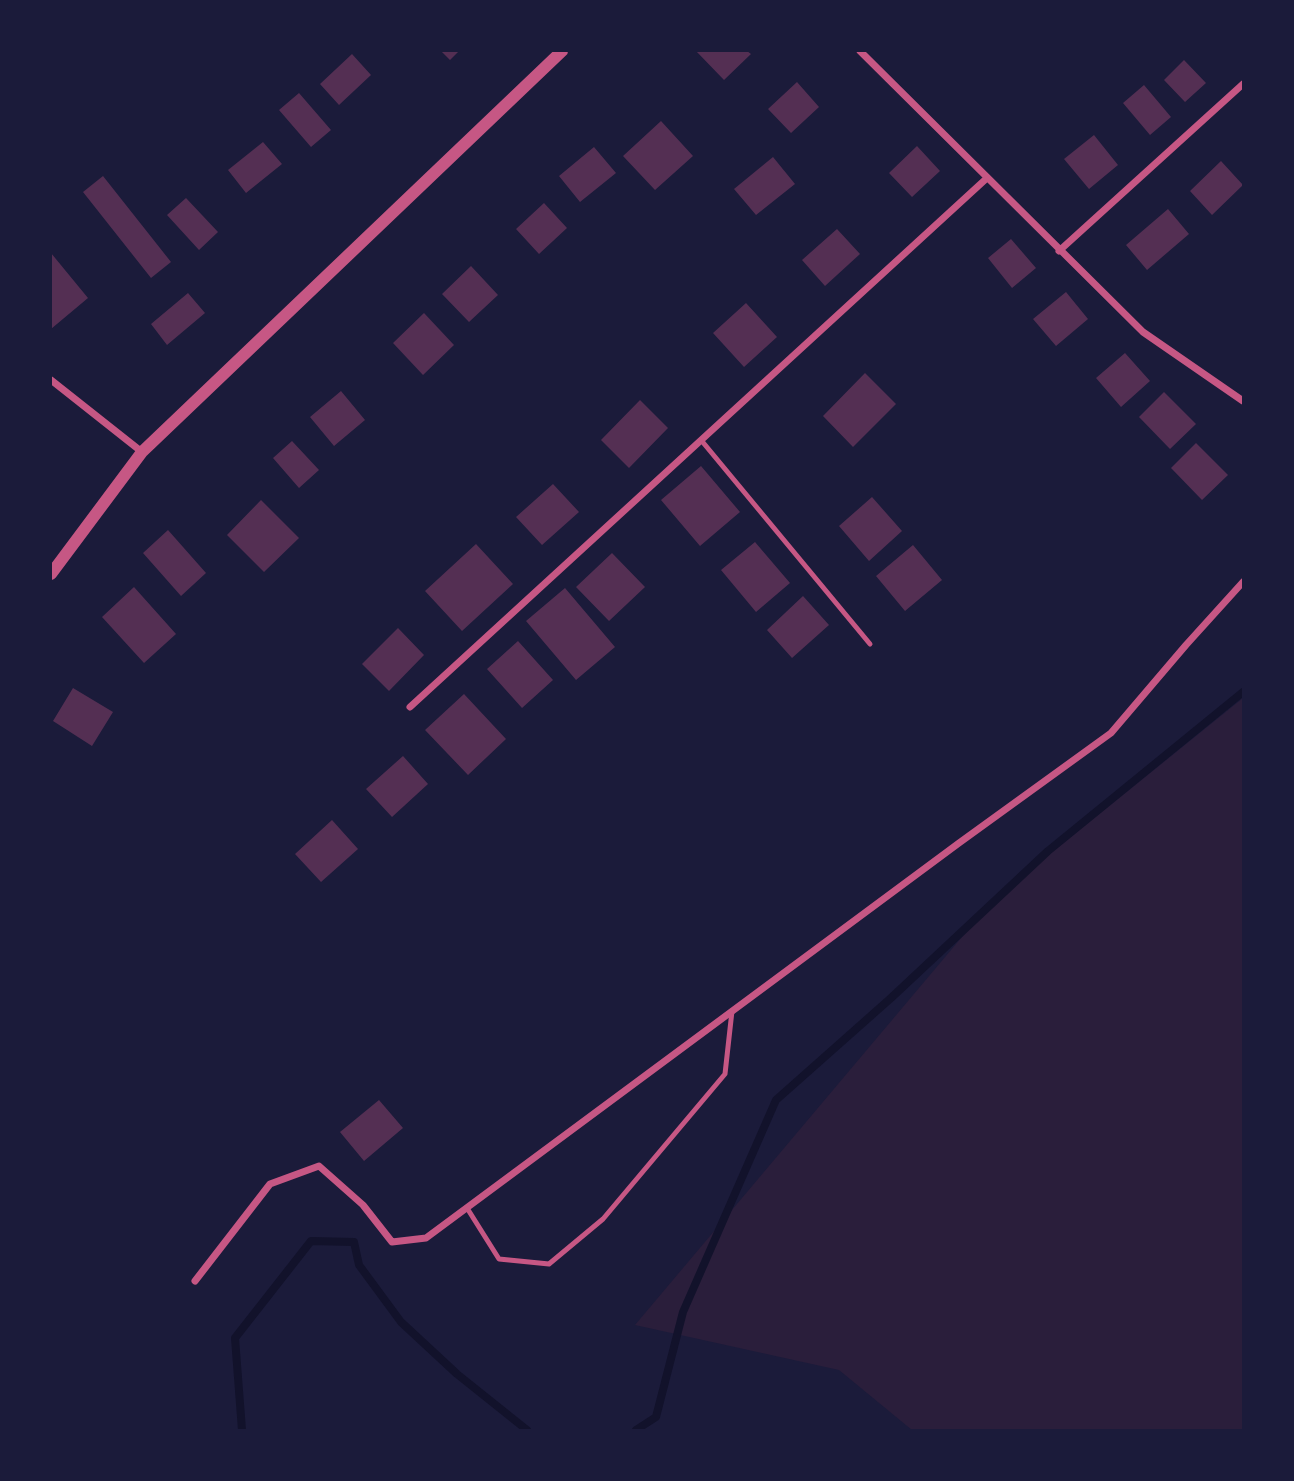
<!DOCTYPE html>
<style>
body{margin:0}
#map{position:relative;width:1294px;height:1481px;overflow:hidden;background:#1b1b3a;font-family:Spectral,serif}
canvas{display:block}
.frame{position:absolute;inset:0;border:52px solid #1b1b3a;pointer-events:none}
</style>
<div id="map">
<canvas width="1294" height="1481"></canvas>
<div class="frame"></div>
</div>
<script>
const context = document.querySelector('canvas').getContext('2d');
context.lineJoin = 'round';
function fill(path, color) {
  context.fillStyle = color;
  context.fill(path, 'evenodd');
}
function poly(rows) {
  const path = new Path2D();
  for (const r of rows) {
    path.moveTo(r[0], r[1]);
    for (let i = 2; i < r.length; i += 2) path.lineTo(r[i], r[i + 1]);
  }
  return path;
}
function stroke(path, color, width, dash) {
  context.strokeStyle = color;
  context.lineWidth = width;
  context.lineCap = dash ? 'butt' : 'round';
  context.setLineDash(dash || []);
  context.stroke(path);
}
fill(poly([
 [1243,698,1243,1430,912,1430,839,1370,635,1325,994,899]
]), '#2a1e3b');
stroke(poly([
 [242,1430,235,1338,311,1241,354,1242,359,1265,401,1322,457,1374,527,1430],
 [636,1430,656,1417,683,1312,776,1100,891,998,1048,851,1243,692]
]), '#12122b', 8);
fill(poly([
 [441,51,459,51,450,60],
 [696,51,747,51,751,54,724,80],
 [352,54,371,75,339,105,320,84],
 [1184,60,1206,83,1185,102,1164,80],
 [797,82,819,107,791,133,768,109],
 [1144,85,1171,117,1150,135,1123,103],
 [299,93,331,130,311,147,279,110],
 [661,121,693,156,655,190,623,156],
 [1094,135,1118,165,1089,189,1064,159],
 [263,142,282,164,246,193,228,170],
 [917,146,940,171,912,197,889,173],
 [594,147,616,173,580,202,559,176],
 [773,157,795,184,756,215,734,189],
 [1221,161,1243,185,1212,215,1190,191],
 [103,176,171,262,151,278,83,192],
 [186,198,218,232,199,250,167,215],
 [544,203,567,228,539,254,516,229],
 [1168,209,1189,234,1147,270,1126,245],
 [837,229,860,254,825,286,802,260],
 [1011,239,1036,268,1012,288,988,258],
 [51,253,88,298,51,329],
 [471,266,498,295,469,322,442,294],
 [1066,292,1088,319,1056,346,1033,319],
 [188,293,205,313,167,345,151,324],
 [746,303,777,337,744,367,713,333],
 [424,313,454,345,423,375,393,343],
 [1125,353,1150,381,1121,407,1096,378],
 [865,373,896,404,853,447,823,416],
 [341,391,365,420,334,446,310,417],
 [1164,392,1196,424,1170,449,1139,417],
 [640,400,668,428,629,468,601,440],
 [292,441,319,470,299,488,273,458],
 [1196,443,1228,475,1202,500,1171,468],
 [701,466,740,512,700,546,661,500],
 [553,484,579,512,542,545,516,517],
 [872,497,902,531,869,561,839,526],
 [261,500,299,538,264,572,227,535],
 [168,530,206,573,181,596,143,553],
 [755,542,790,583,756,612,721,570],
 [476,544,513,584,462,631,425,591],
 [913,545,942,580,905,611,876,576],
 [612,553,645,587,609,621,576,587],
 [134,587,176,634,144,663,102,617],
 [565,588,615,647,576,680,526,621],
 [803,596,829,625,792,658,767,630],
 [398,628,424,655,389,691,362,664],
 [518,641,553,680,522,708,487,669],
 [73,688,113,712,92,746,53,721],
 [464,694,506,739,468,775,425,730],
 [403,756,428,784,392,817,366,789],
 [332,820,358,849,321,882,295,854],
 [379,1100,403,1128,364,1161,340,1132]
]), '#542f53');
stroke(poly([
 [701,440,870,644],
 [467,1208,499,1259,549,1264,603,1219,725,1074,732,1011]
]), '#c65784', 5);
stroke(poly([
 [860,51,1143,332,1243,401],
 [1059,251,1243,84],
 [51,380,142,452],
 [410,707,987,178],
 [195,1281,270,1184,319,1166,363,1205,392,1242,426,1238,959,843,1111,733,1186,645,1243,582]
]), '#c65784', 7);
stroke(poly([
 [51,574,142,452,562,51]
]), '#c65784', 12);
</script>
